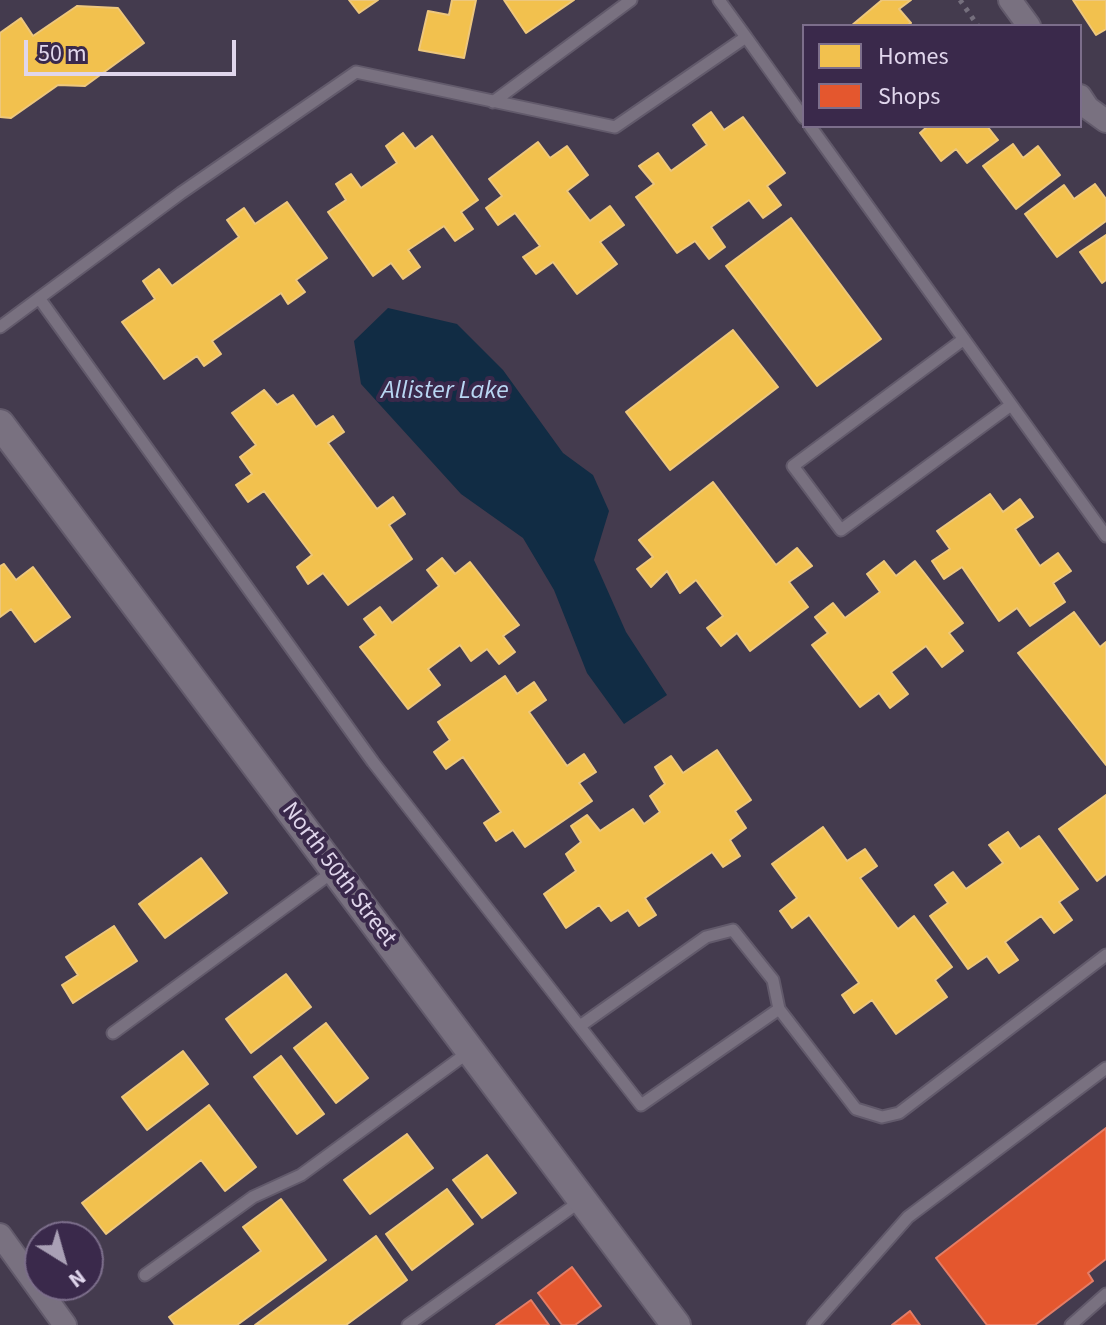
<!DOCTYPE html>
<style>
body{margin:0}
#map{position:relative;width:1106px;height:1325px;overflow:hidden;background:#443b4e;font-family:"Source Sans 3",sans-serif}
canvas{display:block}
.legend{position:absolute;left:802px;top:24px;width:280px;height:104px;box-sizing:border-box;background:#3a294b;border:2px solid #7c6e8b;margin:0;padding:10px 14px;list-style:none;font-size:24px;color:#e0d6ec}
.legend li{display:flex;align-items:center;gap:16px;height:40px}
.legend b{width:40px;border:2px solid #7c6e8b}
.north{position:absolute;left:24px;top:1221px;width:80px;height:80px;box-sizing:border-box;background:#3a294b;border:2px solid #7c6e8b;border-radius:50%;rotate:143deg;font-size:22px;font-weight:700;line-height:32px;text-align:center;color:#e0d6ec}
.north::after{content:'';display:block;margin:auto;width:28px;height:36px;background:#a9a0b5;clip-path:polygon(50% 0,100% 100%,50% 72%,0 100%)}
.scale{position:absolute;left:24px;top:40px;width:212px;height:36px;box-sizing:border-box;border:4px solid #e0d6ec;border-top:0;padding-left:10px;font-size:24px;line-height:28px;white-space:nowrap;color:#e0d6ec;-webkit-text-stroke:6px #3a294b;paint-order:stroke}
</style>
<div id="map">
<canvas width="1106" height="1325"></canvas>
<ul class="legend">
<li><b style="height:22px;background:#f2c14e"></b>Homes</li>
<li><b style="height:22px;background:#e4572e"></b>Shops</li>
</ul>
<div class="north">N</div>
<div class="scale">50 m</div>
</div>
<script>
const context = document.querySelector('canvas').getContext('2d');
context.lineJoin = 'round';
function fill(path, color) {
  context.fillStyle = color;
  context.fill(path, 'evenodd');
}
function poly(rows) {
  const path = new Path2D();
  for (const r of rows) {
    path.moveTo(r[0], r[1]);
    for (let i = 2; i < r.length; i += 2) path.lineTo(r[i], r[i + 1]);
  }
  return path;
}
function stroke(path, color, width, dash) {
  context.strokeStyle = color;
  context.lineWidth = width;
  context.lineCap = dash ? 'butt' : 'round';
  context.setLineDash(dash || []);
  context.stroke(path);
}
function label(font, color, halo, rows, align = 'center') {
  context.font = font + ' "Source Sans 3",sans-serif';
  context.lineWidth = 8;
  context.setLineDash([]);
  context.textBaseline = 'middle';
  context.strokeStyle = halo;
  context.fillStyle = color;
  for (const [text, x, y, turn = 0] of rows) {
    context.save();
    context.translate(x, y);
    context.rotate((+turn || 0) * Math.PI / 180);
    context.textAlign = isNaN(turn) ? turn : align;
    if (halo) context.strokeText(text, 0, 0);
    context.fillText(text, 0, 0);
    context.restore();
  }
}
fill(poly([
 [388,308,457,324,503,370,563,453,593,475,609,511,594,560,626,632,667,695,624,724,587,673,554,590,523,538,461,494,361,384,354,341]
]), '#112c44');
const homes = poly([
 [349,0,378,0,359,13,349,0],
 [452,0,476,0,464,58,419,50,428,11,449,15,452,0],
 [504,0,574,0,526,33,504,0],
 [882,0,911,0,899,9,911,23,906,26,851,26,882,0],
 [1073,0,1106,0,1106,29,1096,35,1073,0],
 [77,6,118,8,144,43,85,86,58,85,11,118,0,117,0,33,21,18,33,36,77,6],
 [711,112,724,130,743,117,785,173,767,186,781,205,763,218,749,200,711,227,725,247,709,259,695,241,677,253,636,197,654,184,639,166,658,153,671,171,707,145,693,125,711,112],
 [928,126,987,126,998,140,967,163,956,149,941,161,920,133,928,126],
 [403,133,415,149,432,136,478,200,461,212,473,229,455,241,444,226,408,250,420,267,403,279,391,263,373,276,328,212,346,200,336,184,351,174,361,188,397,163,386,146,403,133],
 [538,142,550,158,567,146,588,175,567,191,590,221,610,206,624,225,600,242,617,264,577,294,553,262,536,274,523,257,540,246,515,213,498,225,486,208,502,196,489,179,538,142],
 [1013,144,1023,158,1038,146,1060,175,1016,209,983,166,1013,144],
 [1095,184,1106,199,1106,221,1057,257,1025,214,1064,185,1074,199,1095,184],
 [287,202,327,258,296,280,305,292,288,304,281,293,212,341,221,354,204,366,197,356,164,379,122,322,155,299,143,281,159,269,172,286,239,237,227,220,244,208,255,224,287,202],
 [791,218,881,339,817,386,726,266,791,218],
 [1106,235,1106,280,1102,283,1080,252,1106,235],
 [733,330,778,387,670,470,626,412,733,330],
 [264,390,277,405,293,395,316,427,333,416,344,432,328,443,377,509,393,497,405,514,389,525,412,559,348,605,323,573,308,584,297,567,312,555,264,491,248,502,236,485,252,474,240,457,256,445,232,413,264,390],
 [713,482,776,565,797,548,812,566,789,582,808,607,750,651,737,633,721,646,707,628,723,616,696,580,680,593,667,571,651,587,637,569,653,557,639,540,713,482],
 [990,494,1003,512,1020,499,1033,517,1015,529,1040,566,1058,553,1071,571,1053,583,1065,602,1030,626,1017,608,999,621,962,567,944,579,932,561,950,549,937,531,990,494],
 [442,558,455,574,470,562,519,625,503,636,515,652,499,664,487,649,471,661,460,645,428,669,440,685,408,709,360,647,376,635,364,619,380,607,392,623,439,586,427,570,442,558],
 [884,561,896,576,915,561,963,623,949,633,963,651,942,667,926,646,891,672,908,694,890,708,879,693,860,707,812,645,828,633,815,617,833,603,845,618,880,592,867,574,884,561],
 [4,564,16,580,33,567,70,617,35,642,11,609,0,617,0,566,4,564],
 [1074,612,1100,647,1106,642,1106,765,1018,653,1074,612],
 [505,676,517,694,534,682,546,700,529,712,567,766,584,754,596,772,579,783,592,801,525,847,513,830,496,841,484,823,501,812,463,757,446,769,434,752,450,740,438,722,505,676],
 [717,750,751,800,735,811,746,828,730,840,740,856,723,867,712,852,645,898,656,915,639,926,628,910,611,921,599,905,566,928,544,894,576,871,566,854,581,842,571,826,587,815,600,831,633,809,644,824,660,812,650,796,665,784,655,767,671,756,683,773,717,750],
 [1106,795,1106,874,1097,881,1059,829,1106,795],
 [823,827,847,861,865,849,877,866,860,878,898,929,914,916,952,967,935,980,947,997,896,1034,872,1000,854,1013,842,995,859,983,809,915,792,928,780,911,797,898,772,864,823,827],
 [1008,832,1020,849,1039,836,1078,889,1059,902,1072,920,1054,933,1041,916,1005,942,1018,960,999,973,987,956,968,969,930,916,948,903,935,885,953,872,966,889,1003,863,989,845,1008,832],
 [201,858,227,893,165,938,139,904,201,858],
 [114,926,137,961,73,1003,62,985,78,975,66,957,114,926],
 [286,974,311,1007,251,1053,226,1019,286,974],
 [326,1023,368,1078,336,1103,294,1048,326,1023],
 [183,1051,208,1084,147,1130,122,1097,183,1051],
 [281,1056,324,1114,297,1134,254,1077,281,1056],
 [209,1105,256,1167,225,1191,201,1160,106,1234,82,1203,209,1105],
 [407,1134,433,1168,370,1214,344,1180,407,1134],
 [487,1155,516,1193,482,1218,453,1180,487,1155],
 [447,1189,473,1224,412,1270,386,1234,447,1189],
 [281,1199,326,1260,237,1325,175,1325,169,1317,261,1251,243,1227,281,1199],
 [376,1236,407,1280,346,1325,255,1325,376,1236]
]);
fill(homes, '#f2c14e');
stroke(homes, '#edc77d', 2);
const shops = poly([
 [1106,1128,1106,1259,1088,1273,1093,1281,1035,1325,987,1325,936,1258,1106,1128],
 [572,1267,601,1306,575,1325,562,1325,538,1293,572,1267],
 [531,1300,549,1325,496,1325,531,1300],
 [910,1311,920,1325,892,1325,910,1311]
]);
fill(shops, '#e4572e');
stroke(shops, '#e37d67', 2);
const service = poly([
 [719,0,746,37],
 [493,102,631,0],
 [810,126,1106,536],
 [39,298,373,762,641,1105,779,1009,856,1109,882,1117,899,1113,1106,955],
 [0,327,181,193,356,72,615,127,746,37,804,118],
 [964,339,793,466,841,530,1011,405],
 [580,1026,706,937,733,930,773,980,779,1009],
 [113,1033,334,871],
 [145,1275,253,1197,301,1175,470,1051],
 [408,1325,582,1200],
 [813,1325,908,1217,1106,1068],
 [1071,1325,1106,1294]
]);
const minor = poly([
 [1010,0,1029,26],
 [1080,96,1088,108,1106,121],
 [0,1235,65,1325]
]);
const tertiary = poly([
 [0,424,676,1325]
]);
stroke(service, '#625a6b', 15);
stroke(minor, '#625a6b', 26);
stroke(tertiary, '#625a6b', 32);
stroke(poly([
 [960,0,978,26]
]), '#756f7d', 5, [4, 6]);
stroke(service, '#797180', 11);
stroke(minor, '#797180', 22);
stroke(tertiary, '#797180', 28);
label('24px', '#e0d6ec', '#3a294b', [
 ["North 50th Street",338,875,53]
]);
label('italic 26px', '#b8d6f2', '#3a294b', [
 ["Allister Lake",445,392]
]);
</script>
